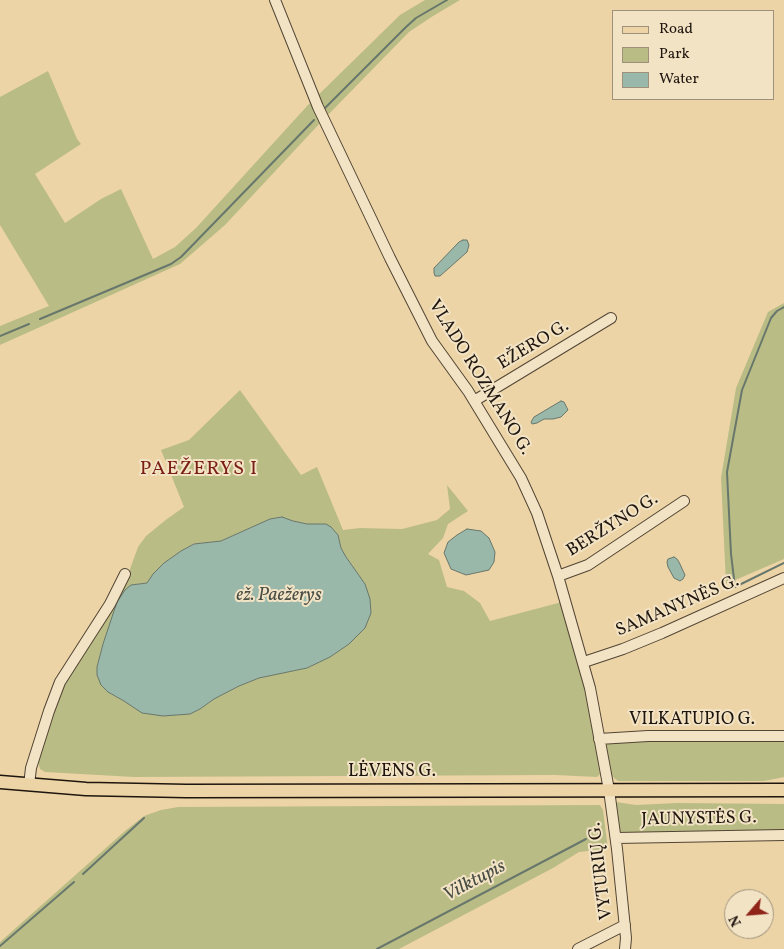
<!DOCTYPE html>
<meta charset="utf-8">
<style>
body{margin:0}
#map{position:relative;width:784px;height:949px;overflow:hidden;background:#ecd4a6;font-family:Vollkorn,serif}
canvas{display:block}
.legend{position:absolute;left:612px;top:10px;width:162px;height:90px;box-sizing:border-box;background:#f3e3c5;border:1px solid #9e917c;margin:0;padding:6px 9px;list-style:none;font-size:15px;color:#1e150e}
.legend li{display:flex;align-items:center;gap:10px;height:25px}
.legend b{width:25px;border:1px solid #9e917c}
.north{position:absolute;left:724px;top:889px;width:50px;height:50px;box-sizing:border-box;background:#f3e3c5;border:1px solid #9e917c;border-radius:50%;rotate:243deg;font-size:14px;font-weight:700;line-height:20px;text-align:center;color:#1e150e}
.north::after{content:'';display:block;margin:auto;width:18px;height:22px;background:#8f2418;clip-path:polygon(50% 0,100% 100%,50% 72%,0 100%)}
</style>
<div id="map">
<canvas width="784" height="949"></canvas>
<ul class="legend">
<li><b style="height:6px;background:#ecd4a6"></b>Road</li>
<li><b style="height:14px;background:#babc85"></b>Park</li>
<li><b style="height:14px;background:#99b8aa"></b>Water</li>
</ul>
<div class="north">N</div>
</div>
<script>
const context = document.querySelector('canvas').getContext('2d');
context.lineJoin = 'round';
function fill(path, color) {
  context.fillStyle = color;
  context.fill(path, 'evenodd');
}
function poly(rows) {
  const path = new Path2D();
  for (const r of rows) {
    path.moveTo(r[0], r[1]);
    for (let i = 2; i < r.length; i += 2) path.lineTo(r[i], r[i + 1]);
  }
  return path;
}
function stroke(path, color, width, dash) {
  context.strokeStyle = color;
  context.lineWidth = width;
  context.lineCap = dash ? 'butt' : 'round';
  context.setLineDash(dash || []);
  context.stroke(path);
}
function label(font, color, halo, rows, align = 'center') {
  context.font = font + ' Vollkorn,serif';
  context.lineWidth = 4;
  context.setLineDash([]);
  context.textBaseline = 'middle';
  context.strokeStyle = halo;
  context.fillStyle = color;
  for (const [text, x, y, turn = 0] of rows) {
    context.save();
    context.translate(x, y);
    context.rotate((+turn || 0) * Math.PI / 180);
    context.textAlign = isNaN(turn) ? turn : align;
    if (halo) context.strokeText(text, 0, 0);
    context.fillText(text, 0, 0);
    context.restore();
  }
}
fill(poly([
 [425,0,460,0,433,16,409,32,321,122,225,225,180,264,0,345,0,326,49,306,0,225,0,97,48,71,77,139,81,144,35,174,65,223,101,199,121,189,153,259,175,247,196,228,308,105,400,15],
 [784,303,784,559,726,584,721,478,736,388,768,312],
 [240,390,301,475,317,467,343,530,360,528,402,529,437,520,450,509,447,485,468,511,448,524,443,538,428,554,439,560,447,587,464,591,480,603,490,621,562,602,574,642,588,702,600,774,597,777,555,775,134,777,45,772,40,769,38,761,53,714,65,683,125,583,138,547,146,536,167,519,184,507,161,450,189,440],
 [282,517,293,521,307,524,326,524,338,535,341,548,346,557,365,584,349,644,330,657,307,668,259,678,239,686,214,699,200,709,124,701,108,692,97,667,103,644,117,602,131,585,147,583,164,563,181,551,194,544,221,541,270,519],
 [784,740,784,777,764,781,618,781,614,778,610,773,606,751,606,746,609,742,613,741],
 [616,802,636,805,677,803,784,804,784,831,623,833,618,829,615,803],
 [600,805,603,810,608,849,579,852,553,868,399,949,0,949,0,942,125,831,144,816,161,810,178,807]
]), '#babc85');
const water = poly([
 [463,240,467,240,469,245,467,252,440,276,435,276,434,273,434,268,459,242,463,240],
 [561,401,564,402,568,410,561,417,553,419,544,419,537,423,532,424,531,422,534,417,561,401],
 [282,517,293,521,307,524,326,524,331,527,338,535,341,548,346,557,365,584,370,599,371,613,365,628,349,644,330,657,307,668,259,678,239,686,214,699,200,709,190,714,163,716,142,713,124,701,108,692,101,685,97,675,97,667,103,644,117,602,125,590,131,585,147,583,153,574,164,563,181,551,194,544,221,541,270,519,282,517],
 [467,529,481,531,489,538,495,552,494,562,489,570,466,575,451,569,444,553,448,542,457,535,467,529],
 [674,557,677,559,679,562,685,575,683,579,680,581,674,578,668,567,667,562,668,559,674,557]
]);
fill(water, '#99b8aa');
stroke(water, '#68776c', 1);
stroke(poly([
 [324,109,406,27,416,18,447,0],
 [784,307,777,311,771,318,742,390,727,472,731,554,735,587,784,563],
 [40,319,171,264,181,257,314,120],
 [0,336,29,324],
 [83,874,144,818],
 [0,946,74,882],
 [377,949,586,839]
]), '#68776c', 2);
const minor = poly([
 [275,0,318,107,390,258,432,341,468,391,521,478,537,513,558,576,590,688,609,790,617,849,626,938,625,949],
 [474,401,611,318],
 [558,576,588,565,684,501],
 [584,662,623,649,662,633,784,578],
 [599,739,648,736,784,736],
 [29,785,31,768,49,711,60,682,110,604,125,574],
 [616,838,784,835],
 [578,949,625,925]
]);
const major = poly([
 [0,782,86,789,186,791,784,790]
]);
stroke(minor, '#524534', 12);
stroke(major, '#1e150e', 15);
stroke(minor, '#f3e3c5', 10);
stroke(major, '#ecd4a6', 12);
label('18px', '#1e150e', '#f3e3c5', [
 ["EŽERO G.",534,346,-31],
 ["VLADO ROZMANO G.",479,378,58],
 ["BERŽYNO G.",613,526,-32],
 ["SAMANYNĖS G.",678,607,-23],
 ["VILKATUPIO G.",692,721],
 ["LĖVENS G.",392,773],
 ["JAUNYSTĖS G.",699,820,-1],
 ["VYTURIŲ G.",602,871,-97]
]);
label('italic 19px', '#494e45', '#f3e3c5', [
 ["ež. Paežerys",279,597],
 ["Vilktupis",475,882,-28]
]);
context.letterSpacing = '1px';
label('20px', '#7a1f14', '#f3e3c5', [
 ["PAEŽERYS I",199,470]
]);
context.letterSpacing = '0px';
</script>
